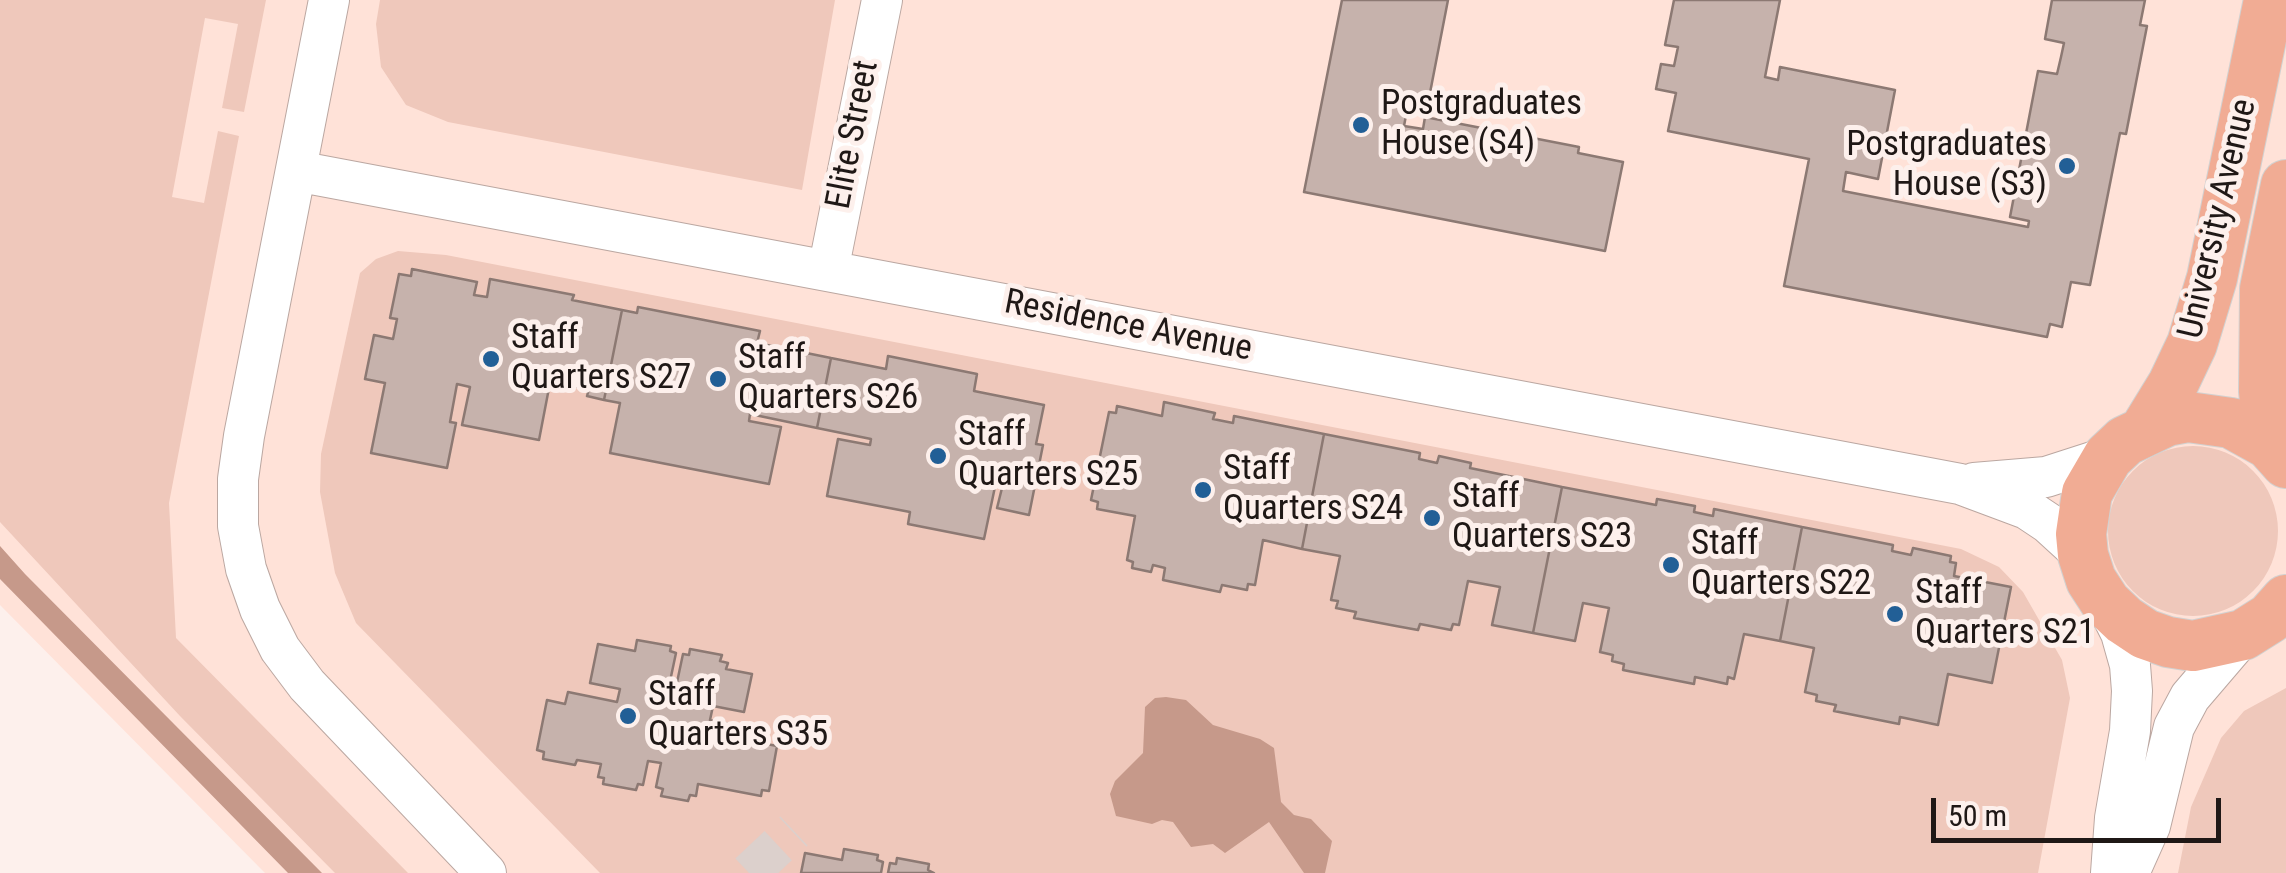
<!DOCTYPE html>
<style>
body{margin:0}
#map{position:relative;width:2286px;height:873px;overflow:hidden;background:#fdf0ec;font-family:"Roboto Condensed",sans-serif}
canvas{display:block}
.scale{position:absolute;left:1931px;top:798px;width:290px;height:45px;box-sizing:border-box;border:5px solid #1f1816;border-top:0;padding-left:12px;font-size:30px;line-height:35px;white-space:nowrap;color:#1f1816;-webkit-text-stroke:8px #fdf0ec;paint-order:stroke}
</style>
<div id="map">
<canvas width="2286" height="873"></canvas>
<div class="scale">50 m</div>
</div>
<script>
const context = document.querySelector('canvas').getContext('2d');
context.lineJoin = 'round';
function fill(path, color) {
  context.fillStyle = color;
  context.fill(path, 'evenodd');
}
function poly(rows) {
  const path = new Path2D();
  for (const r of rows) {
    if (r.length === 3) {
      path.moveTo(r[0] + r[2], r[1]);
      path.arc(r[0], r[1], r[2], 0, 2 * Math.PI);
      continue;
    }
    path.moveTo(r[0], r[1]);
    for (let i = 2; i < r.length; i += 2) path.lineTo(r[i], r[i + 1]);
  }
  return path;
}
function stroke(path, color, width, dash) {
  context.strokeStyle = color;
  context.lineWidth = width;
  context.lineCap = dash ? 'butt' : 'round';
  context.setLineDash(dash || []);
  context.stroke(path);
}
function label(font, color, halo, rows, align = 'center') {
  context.font = font + ' "Roboto Condensed",sans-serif';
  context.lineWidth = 10;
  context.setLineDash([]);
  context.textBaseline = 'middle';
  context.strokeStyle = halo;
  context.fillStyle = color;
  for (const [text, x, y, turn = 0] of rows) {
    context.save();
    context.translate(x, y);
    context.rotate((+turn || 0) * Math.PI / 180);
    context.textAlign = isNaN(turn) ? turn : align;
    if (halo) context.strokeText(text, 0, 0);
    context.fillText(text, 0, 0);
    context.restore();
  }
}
fill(poly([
 [0,0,2286,0,2286,873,265,873,0,605]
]), '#ffe2d8');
fill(poly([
 [0,0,266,0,244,112,222,108,238,24,205,18,172,197,204,203,218,131,239,136,169,503,176,638,408,873,335,873,180,716,0,522],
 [380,0,835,0,802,190,448,122,406,105,381,67,376,24],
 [398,251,446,255,1961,549,1999,567,2023,592,2062,660,2070,698,2038,873,600,873,356,623,335,573,320,492,321,454,360,273,376,259],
 [2193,531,85],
 [2286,688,2286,873,2178,873,2191,807,2221,738,2244,711]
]), '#efc8bb');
fill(poly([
 [0,546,25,574,322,873,288,873,0,579],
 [1166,697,1186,700,1213,725,1260,739,1274,748,1281,802,1294,815,1311,819,1332,841,1325,873,1304,873,1269,822,1225,853,1213,844,1191,847,1173,822,1162,820,1152,824,1116,816,1110,794,1115,781,1143,753,1145,707,1155,698]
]), '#c6998a');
const building = poly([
 [1342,0,1448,0,1429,98,1410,94,1404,126,1423,129,1425,117,1579,147,1578,153,1623,162,1605,251,1304,192,1342,0],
 [1674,0,1780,0,1765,77,1778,80,1780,67,1895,90,1878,179,1846,172,1843,191,2028,227,2029,221,2010,217,2038,71,2057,74,2061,57,2064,43,2045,39,2052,0,2145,0,2140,25,2147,26,2126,134,2120,133,2090,285,2071,282,2062,327,2050,324,2047,337,1784,286,1809,159,1668,131,1676,93,1656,89,1661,64,1674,66,1678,47,1665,45,1674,0],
 [412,269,477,282,474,295,487,297,490,279,574,295,572,300,622,310,604,400,587,396,589,389,531,378,530,385,549,388,539,440,462,425,470,387,457,384,450,422,456,423,447,468,371,453,385,383,365,379,374,335,393,339,397,319,390,318,399,274,411,276,412,269],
 [638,307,760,331,757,343,831,358,817,428,750,414,749,421,781,427,769,484,610,453,620,403,604,400,622,310,637,313,638,307],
 [888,356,977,374,974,391,1044,405,1036,444,1043,445,1029,515,997,508,1003,484,996,482,984,539,908,524,910,512,827,496,838,439,870,445,871,439,817,428,831,358,886,369,888,356],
 [1164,402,1215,413,1213,419,1233,423,1234,416,1324,434,1302,549,1263,540,1255,585,1248,584,1247,590,1222,585,1220,592,1163,580,1165,568,1153,565,1151,572,1132,568,1133,562,1127,560,1135,516,1097,509,1098,502,1091,500,1109,412,1116,413,1117,406,1162,416,1164,402],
 [1324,434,1420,453,1419,459,1437,463,1439,456,1471,463,1470,468,1562,487,1533,633,1492,625,1500,587,1468,581,1459,625,1453,624,1451,630,1420,624,1418,630,1396,626,1354,618,1356,612,1336,608,1338,601,1331,600,1340,556,1302,549,1324,434],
 [1562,487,1656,505,1657,499,1695,506,1694,512,1713,516,1714,509,1802,527,1780,641,1744,634,1734,679,1728,677,1727,684,1695,677,1694,684,1623,670,1624,664,1612,661,1613,655,1600,652,1609,608,1583,603,1575,641,1533,633,1562,487],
 [1802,527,1893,545,1892,551,1911,555,1913,548,1951,556,1950,562,1956,563,1954,576,2011,587,1992,683,1948,674,1938,725,1900,717,1899,724,1834,711,1836,705,1816,701,1817,695,1805,692,1814,648,1780,641,1802,527],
 [637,640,671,646,670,651,676,653,669,686,676,687,683,654,689,655,690,649,722,655,720,661,728,663,726,669,752,674,744,712,713,706,710,720,754,729,751,741,777,746,769,791,762,790,761,796,698,784,696,796,690,795,688,801,661,796,663,789,656,787,661,763,648,761,643,785,638,784,636,790,603,784,604,778,598,777,601,764,577,760,575,765,543,759,544,752,537,750,547,700,565,704,568,692,617,702,620,689,590,683,598,644,635,651,637,640],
 [844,849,878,855,877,860,883,862,881,873,801,873,805,853,842,860,844,849],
 [897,858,929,864,928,870,934,873,888,873,890,863,896,864,897,858]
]);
fill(building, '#c6b2ac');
stroke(building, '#8c7973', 2.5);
stroke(poly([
 [749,873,794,831]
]), '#dcd0cc', 40, [40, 20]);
const minor = poly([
 [329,0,244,436,238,479,238,526,246,569,260,609,280,649,307,685,486,873],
 [296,171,1960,484,2027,509,2048,523,2083,555],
 [828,271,882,0],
 [1974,483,2046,477,2108,457],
 [2106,603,2121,633,2130,665,2132,691,2130,731,2115,818,2111,873],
 [2129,873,2150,826,2174,727,2190,697,2243,635]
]);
const major = poly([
 [2146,428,2173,384,2192,344,2212,278,2269,0],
 [2269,444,2264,391,2265,289,2286,185],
 [2286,463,2269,444,2231,423,2188,417,2167,421,2125,441,2108,457,2087,493,2081,534,2083,555,2091,580,2106,603,2124,620,2145,634,2168,642,2193,646,2243,635,2270,618,2286,600]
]);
stroke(minor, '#bba7a1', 42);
stroke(major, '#d2d1d0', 52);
stroke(minor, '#fff', 40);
stroke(major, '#f1ac94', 50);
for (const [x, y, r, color] of [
 [1361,125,10,"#225f96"],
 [2067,166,10,"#225f96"],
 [491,359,10,"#225f96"],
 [718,379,10,"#225f96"],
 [938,456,10,"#225f96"],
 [1203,490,10,"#225f96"],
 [1432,518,10,"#225f96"],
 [1671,565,10,"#225f96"],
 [1895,614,10,"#225f96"],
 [628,716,10,"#225f96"]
]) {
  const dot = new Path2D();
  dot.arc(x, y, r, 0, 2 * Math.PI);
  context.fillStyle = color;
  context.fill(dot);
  stroke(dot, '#fdf0ec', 4);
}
label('35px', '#1f1816', '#fdf0ec', [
 ["Postgraduates",1381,105],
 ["House (S4)",1381,145],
 ["Postgraduates",2047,146,"right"],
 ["House (S3)",2047,186,"right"],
 ["Staff",511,339],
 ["Quarters S27",511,379],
 ["Staff",738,359],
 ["Quarters S26",738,399],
 ["Staff",958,436],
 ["Quarters S25",958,476],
 ["Staff",1223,470],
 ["Quarters S24",1223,510],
 ["Staff",1452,498],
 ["Quarters S23",1452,538],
 ["Staff",1691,545],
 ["Quarters S22",1691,585],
 ["Staff",1915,594],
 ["Quarters S21",1915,634],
 ["Staff",648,696],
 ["Quarters S35",648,736]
], 'left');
label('35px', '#1f1816', '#fdf0ec', [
 ["Elite Street",854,135,-79],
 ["University Avenue",2219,219,-77],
 ["Residence Avenue",1128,327,11]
]);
</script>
